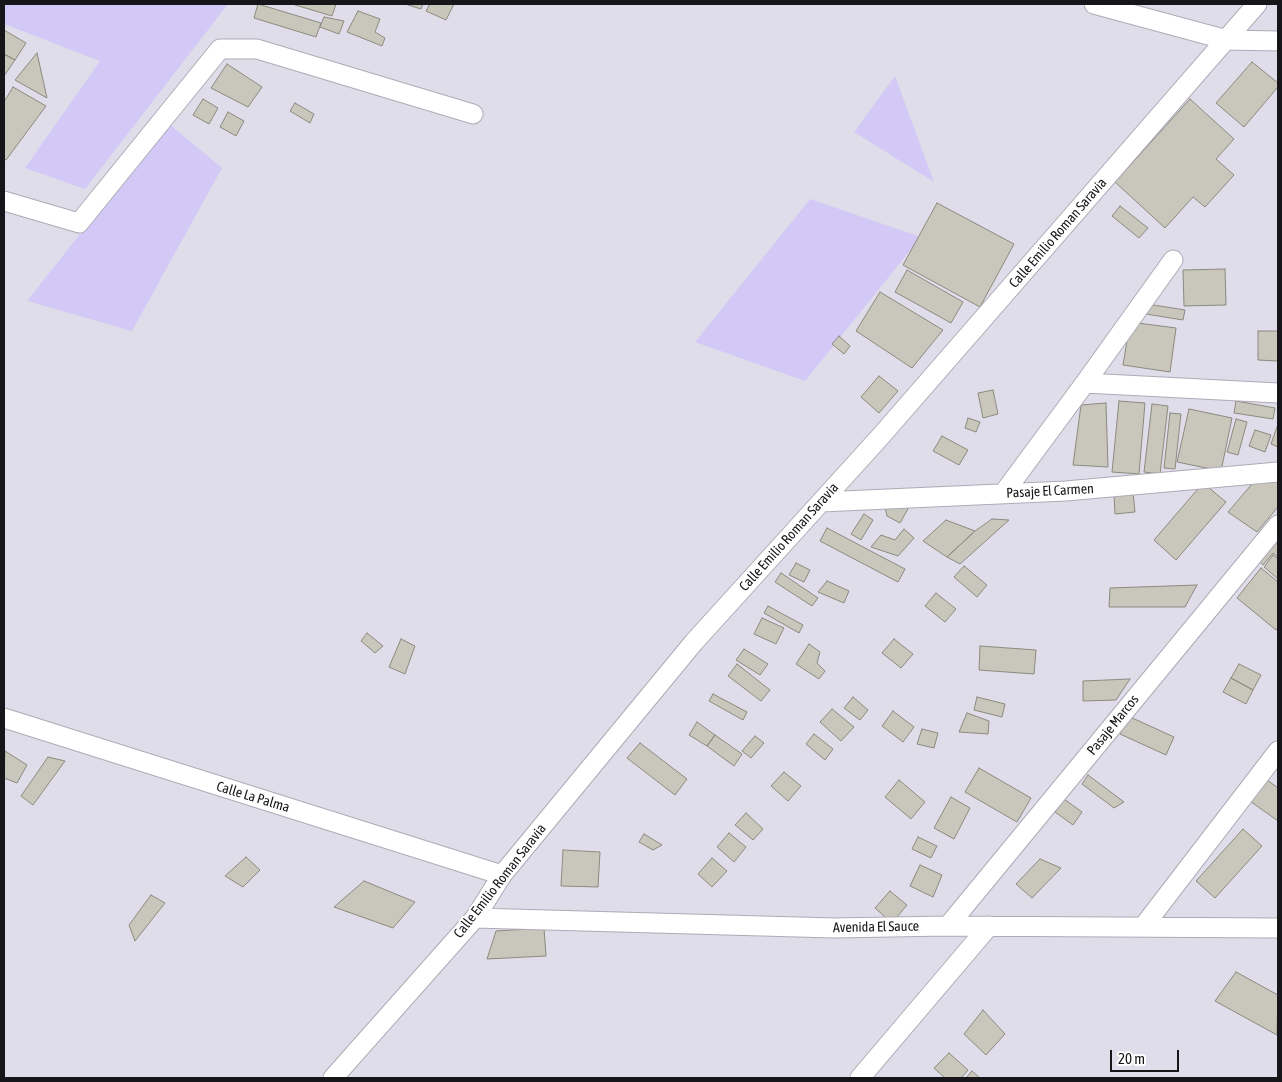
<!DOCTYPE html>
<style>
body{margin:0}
#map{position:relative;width:1282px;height:1082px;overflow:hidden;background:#dfdde9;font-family:"Asap Condensed",sans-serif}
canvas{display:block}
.frame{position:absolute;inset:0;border:5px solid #161519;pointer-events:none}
.scale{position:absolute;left:1110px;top:1050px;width:69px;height:22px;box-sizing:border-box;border:2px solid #161519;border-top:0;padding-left:6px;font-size:15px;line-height:18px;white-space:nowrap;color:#161519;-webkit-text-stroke:4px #fff;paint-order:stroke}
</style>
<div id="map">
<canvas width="1282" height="1082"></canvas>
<div class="frame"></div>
<div class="scale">20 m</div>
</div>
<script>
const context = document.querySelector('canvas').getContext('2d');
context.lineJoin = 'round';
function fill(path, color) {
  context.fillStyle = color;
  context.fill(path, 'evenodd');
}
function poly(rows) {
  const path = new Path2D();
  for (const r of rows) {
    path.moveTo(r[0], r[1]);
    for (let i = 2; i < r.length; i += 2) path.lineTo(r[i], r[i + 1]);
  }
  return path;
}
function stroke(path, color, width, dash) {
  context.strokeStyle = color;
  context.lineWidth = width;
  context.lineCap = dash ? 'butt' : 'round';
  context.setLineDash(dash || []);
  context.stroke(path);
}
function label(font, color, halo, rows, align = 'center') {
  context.font = font + ' "Asap Condensed",sans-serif';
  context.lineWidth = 4;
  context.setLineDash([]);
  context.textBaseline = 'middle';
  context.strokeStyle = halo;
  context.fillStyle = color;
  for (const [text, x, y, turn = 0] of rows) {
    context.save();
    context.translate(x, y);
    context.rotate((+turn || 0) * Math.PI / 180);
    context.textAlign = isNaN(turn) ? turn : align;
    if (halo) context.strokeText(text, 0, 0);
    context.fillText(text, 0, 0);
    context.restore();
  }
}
fill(poly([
 [4,4,228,4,85,189,25,168,100,61,4,24],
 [895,76,934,182,854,132],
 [168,123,222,168,132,331,27,301],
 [810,199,921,237,805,381,695,342]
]), '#d3c9f7');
const building = poly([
 [258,4,321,23,316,37,254,18,258,4],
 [292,4,336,4,332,16,292,4],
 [405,4,423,4,421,9,405,4],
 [430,4,454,4,446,20,426,11,430,4],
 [358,11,380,19,375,32,385,38,382,46,347,32,358,11],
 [324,17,344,21,339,34,320,27,324,17],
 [4,30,26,43,15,60,4,54,4,30],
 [37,53,47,98,15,80,37,53],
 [4,54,15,60,4,76,4,54],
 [1252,62,1278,83,1278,87,1244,127,1216,103,1252,62],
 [227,64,262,87,248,107,211,88,227,64],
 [13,87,46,106,6,160,4,159,4,102,13,87],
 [203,99,218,108,209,124,193,115,203,99],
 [1190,99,1234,139,1216,159,1234,175,1205,207,1193,197,1165,228,1115,182,1190,99],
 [295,103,314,114,310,123,290,111,295,103],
 [228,112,244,121,236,136,220,127,228,112],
 [937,203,1014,244,980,307,903,265,937,203],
 [1120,206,1148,228,1139,238,1112,216,1120,206],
 [1225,269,1226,305,1184,306,1183,270,1225,269],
 [907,270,963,302,951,323,895,292,907,270],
 [880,292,943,330,912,368,856,331,880,292],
 [1147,304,1185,310,1183,320,1146,314,1147,304],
 [1130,322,1176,328,1170,372,1123,365,1130,322],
 [1258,331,1278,331,1278,361,1258,360,1258,331],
 [839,336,850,346,844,354,832,344,839,336],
 [879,376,898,391,879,413,861,397,879,376],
 [993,390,998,414,983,418,978,393,993,390],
 [1119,401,1145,403,1139,474,1112,472,1119,401],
 [1236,401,1275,408,1273,419,1234,413,1236,401],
 [1106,403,1108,467,1073,465,1081,405,1106,403],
 [1152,404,1168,406,1160,474,1144,472,1152,404],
 [1189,409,1232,418,1221,471,1177,462,1189,409],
 [1170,413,1181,414,1175,469,1164,468,1170,413],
 [968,418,980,422,976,432,965,428,968,418],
 [1236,419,1247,422,1238,455,1227,452,1236,419],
 [1278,424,1278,447,1271,444,1278,424],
 [1255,430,1271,435,1265,452,1249,446,1255,430],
 [942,436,968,450,959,465,933,451,942,436],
 [1258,477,1278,480,1278,507,1257,532,1228,512,1258,477],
 [1203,483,1226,502,1176,560,1154,540,1203,483],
 [1133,492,1135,512,1115,514,1114,494,1133,492],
 [884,503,909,507,900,523,887,516,884,503],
 [864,514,873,520,861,540,851,534,864,514],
 [992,519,1009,520,960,564,947,557,975,531,992,519],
 [946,520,975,531,947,557,923,541,946,520],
 [827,528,905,569,898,582,820,541,827,528],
 [904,529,914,538,898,556,871,547,881,535,895,540,904,529],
 [1278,540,1278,557,1273,553,1263,565,1260,562,1278,540],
 [1273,555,1278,559,1278,579,1264,567,1273,555],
 [796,563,810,570,804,582,789,575,796,563],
 [964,566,987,585,977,597,954,577,964,566],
 [1261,568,1278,582,1278,627,1276,630,1237,598,1261,568],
 [781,573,818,598,812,606,775,582,781,573],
 [827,581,849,591,844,603,818,592,827,581],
 [1197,585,1185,607,1109,607,1110,588,1197,585],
 [936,593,956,609,945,622,925,606,936,593],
 [768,606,803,625,799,633,764,613,768,606],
 [762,618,784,628,776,644,754,634,762,618],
 [367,633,383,646,375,653,361,641,367,633],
 [401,639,415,646,405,674,389,667,401,639],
 [894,639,913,654,901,668,882,653,894,639],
 [809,644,820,652,817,663,825,671,819,679,796,664,809,644],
 [980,646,1036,650,1034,674,979,670,980,646],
 [744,649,768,664,760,675,736,660,744,649],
 [737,664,770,690,761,701,728,676,737,664],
 [1239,664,1261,675,1253,690,1231,678,1239,664],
 [1231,678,1253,690,1246,704,1223,692,1231,678],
 [1130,679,1116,700,1083,701,1083,681,1130,679],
 [713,694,747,712,743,720,709,701,713,694],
 [853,697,868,710,860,720,844,708,853,697],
 [977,697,1005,704,1002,717,974,710,977,697],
 [832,709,854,727,841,741,820,722,832,709],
 [893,711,914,727,903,742,882,726,893,711],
 [967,713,989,721,988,734,959,732,967,713],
 [1128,716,1174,737,1166,755,1120,734,1128,716],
 [697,722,715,735,707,746,689,735,697,722],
 [922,729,938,733,934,748,917,744,922,729],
 [814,734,833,749,825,760,806,744,814,734],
 [715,735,742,754,734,766,707,746,715,735],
 [755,736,764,743,751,758,742,751,755,736],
 [640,743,687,779,675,795,627,758,640,743],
 [5,751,27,765,17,783,4,778,5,751],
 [48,757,65,761,33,805,21,796,48,757],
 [979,768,1031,798,1017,822,965,792,979,768],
 [784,772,801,786,788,801,771,786,784,772],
 [1088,775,1124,802,1114,808,1082,784,1088,775],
 [1263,777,1278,788,1278,821,1247,799,1263,777],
 [899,780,925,802,911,819,885,797,899,780],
 [951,797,970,808,954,839,934,828,951,797],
 [1064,799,1082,812,1073,825,1055,812,1064,799],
 [746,813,763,829,753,840,735,825,746,813],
 [1243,829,1262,846,1215,898,1196,881,1243,829],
 [729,833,746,847,734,862,717,847,729,833],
 [644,834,662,845,653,850,639,842,644,834],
 [918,837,937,846,931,858,912,849,918,837],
 [563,850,600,852,598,887,561,886,563,850],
 [246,857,260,870,243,887,225,876,246,857],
 [712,858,727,871,712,887,698,874,712,858],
 [1040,859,1061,868,1032,898,1016,884,1040,859],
 [920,865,942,875,933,897,910,886,920,865],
 [364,881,415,902,393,928,334,907,364,881],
 [890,891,907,905,892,923,875,908,890,891],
 [151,895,165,903,135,941,129,925,151,895],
 [544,928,546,956,487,959,496,931,544,928],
 [1236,972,1278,995,1277,1035,1215,1001,1236,972],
 [983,1010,1005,1034,986,1055,964,1034,983,1010],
 [949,1053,968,1070,961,1078,945,1078,934,1068,949,1053],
 [972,1071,980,1078,966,1078,972,1071]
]);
fill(building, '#c9c6bb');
stroke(building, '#8c897f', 1);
const minor = poly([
 [1094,4,1227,40,1278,41],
 [4,201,79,223,220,49,257,49,473,114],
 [1085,383,1278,393],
 [1003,494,1085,383,1173,260],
 [821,502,1066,491,1278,472],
 [4,718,502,875],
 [475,918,834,928,948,926,1278,928],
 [948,926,1278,525],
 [1143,927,1278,751],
 [333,1078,475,918,502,875,694,642,880,437,1257,4],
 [860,1078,989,926]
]);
stroke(minor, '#adabb6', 21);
stroke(minor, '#fff', 19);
label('14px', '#161519', '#fff', [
 ["Calle Emilio Roman Saravia",1058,233,-49],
 ["Pasaje El Carmen",1050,491,-3],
 ["Calle Emilio Roman Saravia",789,537,-48],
 ["Pasaje Marcos",1113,725,-51],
 ["Calle La Palma",253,797,17],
 ["Calle Emilio Roman Saravia",500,881,-52],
 ["Avenida El Sauce",876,927,-1]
]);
</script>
